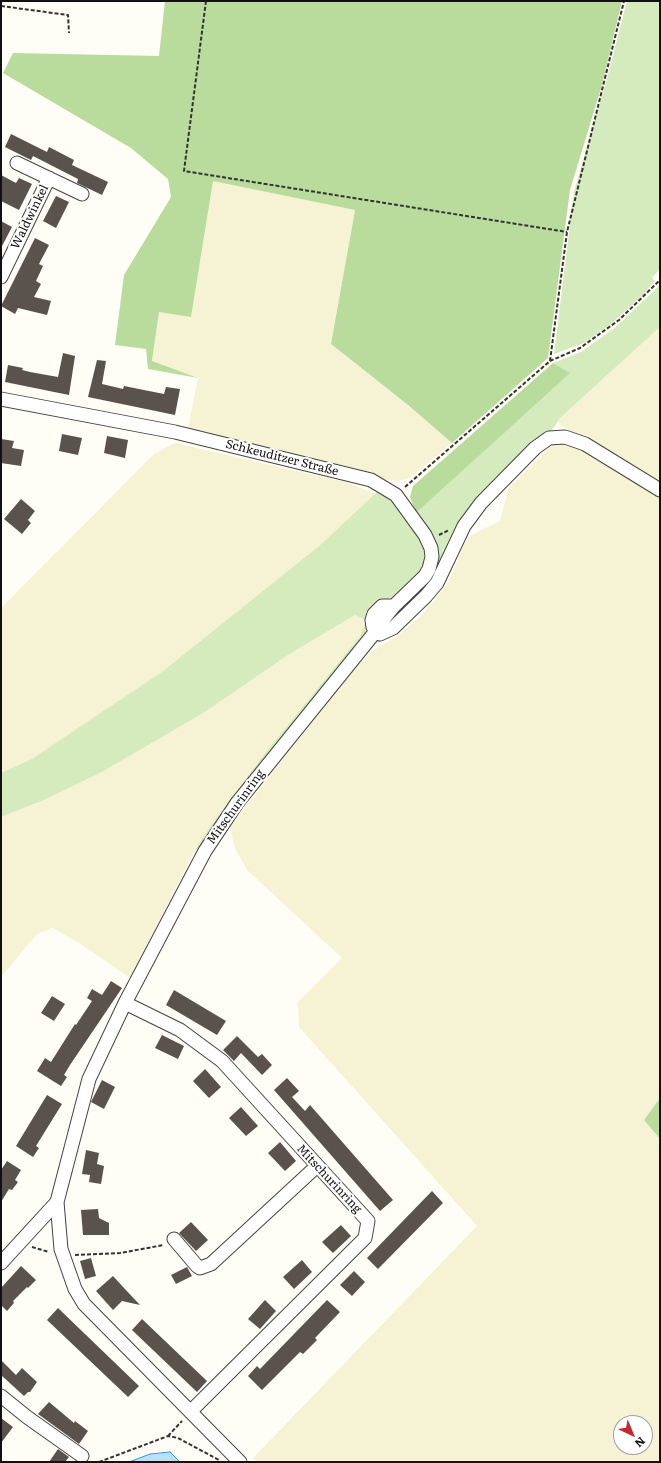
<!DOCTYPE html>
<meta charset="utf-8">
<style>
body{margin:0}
#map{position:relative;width:661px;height:1463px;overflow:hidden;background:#fffdf5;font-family:Literata,serif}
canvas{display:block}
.frame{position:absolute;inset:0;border:2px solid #111;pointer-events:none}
.north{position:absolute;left:613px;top:1415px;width:40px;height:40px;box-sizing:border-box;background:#fff;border:1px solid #a0a0a0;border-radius:50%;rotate:136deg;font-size:11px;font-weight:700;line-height:16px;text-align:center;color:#111}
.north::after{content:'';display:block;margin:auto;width:14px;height:18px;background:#c4262e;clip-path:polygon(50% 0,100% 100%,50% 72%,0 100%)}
</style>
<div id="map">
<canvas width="661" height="1463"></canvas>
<div class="frame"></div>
<div class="north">N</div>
</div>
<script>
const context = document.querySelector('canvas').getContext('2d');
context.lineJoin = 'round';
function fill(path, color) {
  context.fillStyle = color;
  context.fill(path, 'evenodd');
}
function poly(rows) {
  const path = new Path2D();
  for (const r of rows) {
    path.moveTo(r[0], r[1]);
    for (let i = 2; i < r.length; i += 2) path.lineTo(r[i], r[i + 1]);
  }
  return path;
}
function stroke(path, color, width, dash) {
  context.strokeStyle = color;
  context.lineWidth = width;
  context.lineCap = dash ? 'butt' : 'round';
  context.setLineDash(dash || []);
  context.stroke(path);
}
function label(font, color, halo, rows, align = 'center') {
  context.font = font + ' Literata,serif';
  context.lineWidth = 4;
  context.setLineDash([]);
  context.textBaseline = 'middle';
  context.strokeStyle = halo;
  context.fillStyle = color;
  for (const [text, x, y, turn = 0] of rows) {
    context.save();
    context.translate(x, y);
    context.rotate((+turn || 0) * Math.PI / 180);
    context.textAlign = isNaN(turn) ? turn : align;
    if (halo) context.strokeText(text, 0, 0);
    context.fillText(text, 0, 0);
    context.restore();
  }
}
fill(poly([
 [213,180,355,210,331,344,408,405,452,443,410,478,398,481,381,479,188,428,198,378,152,362,159,312,191,316],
 [660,327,660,483,588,438,561,426,558,422,560,418],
 [555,442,569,444,583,450,660,496,660,1098,644,1120,660,1139,660,1462,257,1462,253,1458,477,1226,299,1027,298,1002,342,958,248,871,235,849,230,826,358,665,373,651,398,635,419,618,436,598,447,585,465,543,471,535,500,521,509,487],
 [621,1423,645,1423,645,1447,621,1447],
 [175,443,349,483,375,494,319,546,163,671,32,760,1,773,1,608,155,453],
 [355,615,364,619,363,630,360,636,266,752,212,825,195,850,130,978,82,945,53,928,37,934,1,977,1,817,44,800,102,772,205,712,288,655]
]), '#f6f3d4');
fill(poly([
 [627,1,660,1,660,269,652,278,655,281,642,296,612,323,584,343,554,354,574,192,606,82],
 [660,285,660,327,560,418,552,430,544,433,529,445,487,488,435,581,389,623,389,619,432,571,416,513,569,373,553,363,581,352,616,327],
 [378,491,399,506,426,549,425,568,397,597,378,601,366,612,368,625,366,631,236,798,201,850,195,850,212,824,266,752,360,636,365,623,364,619,355,615,288,655,205,712,102,772,44,800,1,817,1,773,32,759,163,671,319,546]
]), '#d5ebbd');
fill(poly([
 [165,1,622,1,602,85,570,190,548,358,452,443,408,405,331,344,355,210,213,181,191,317,159,312,152,361,198,378,148,369,146,349,115,345,124,275,171,197,168,179,131,148,3,73,13,53,159,56],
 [553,363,570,373,416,513,410,497,413,486],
 [660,1098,660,1139,644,1120]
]), '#b9dc9c');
const water = poly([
 [170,1452,180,1462,129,1462,150,1454,170,1452]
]);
fill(water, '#b9e0f7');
stroke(water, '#3f96cf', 1);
fill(poly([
 [11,134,47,152,49,147,74,160,72,165,108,182,102,195,77,183,78,179,33,156,31,160,5,147],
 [1,175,16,183,19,178,32,184,19,210,1,201],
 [56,196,69,202,56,228,43,221],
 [1,221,12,227,1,248],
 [35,238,49,245,39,264,43,266,36,281,41,284,34,297,51,301,47,315,18,308,15,314,1,306],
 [63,353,75,356,69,395,5,382,8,365,23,368,22,370,30,372,58,377],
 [97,360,106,361,102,384,123,389,124,386,164,394,166,387,180,389,175,415,88,397],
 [62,434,82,438,78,455,59,451],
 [107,436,128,440,125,458,104,453],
 [1,439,14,441,12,448,24,450,21,466,1,463],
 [21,499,35,511,28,520,31,523,22,534,4,519],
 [111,981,122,988,70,1065,64,1075,67,1077,61,1086,37,1071,45,1058,51,1062,75,1024,76,1025,92,1001,87,998,92,989,102,995],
 [174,990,226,1021,217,1035,166,1005],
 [52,996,65,1004,54,1021,41,1013],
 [162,1035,184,1046,178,1059,155,1048],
 [237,1036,258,1057,262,1054,272,1065,262,1075,241,1053,234,1061,223,1050],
 [205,1069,221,1087,209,1098,193,1081],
 [287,1078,299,1091,292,1097,305,1111,310,1105,393,1200,380,1211,274,1090],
 [102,1080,115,1087,104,1109,91,1102],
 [47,1095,62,1104,36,1146,39,1148,33,1157,16,1146],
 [241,1107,258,1126,246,1136,229,1118],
 [280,1142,296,1161,285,1171,268,1153],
 [86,1150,99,1153,97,1164,104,1166,101,1184,89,1182,90,1175,82,1174],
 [7,1161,21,1170,15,1180,18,1182,12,1190,9,1189,1,1202,1,1170],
 [432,1191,443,1203,378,1269,367,1258],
 [98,1209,99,1218,109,1223,109,1235,83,1235,81,1210],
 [191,1222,208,1240,196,1251,179,1233],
 [341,1225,351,1236,333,1253,322,1242],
 [91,1258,96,1276,85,1279,80,1261],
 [302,1260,312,1272,294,1289,283,1277],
 [21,1266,36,1280,28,1288,27,1287,13,1301,14,1303,7,1311,1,1305,1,1288],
 [187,1267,192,1276,176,1284,171,1275],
 [354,1271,365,1282,352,1296,340,1285],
 [113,1276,124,1288,140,1305,122,1301,113,1310,96,1291],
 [265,1300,276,1311,260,1329,248,1319],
 [327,1300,340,1312,315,1338,317,1340,303,1354,300,1352,262,1390,248,1376,257,1366,260,1369],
 [58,1308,139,1386,128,1397,47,1320],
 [142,1319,207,1381,197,1392,132,1330],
 [1,1360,16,1375,22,1368,37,1382,30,1392,28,1392,24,1396,1,1375],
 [49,1402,74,1423,75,1421,88,1431,79,1444,38,1414],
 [1,1418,13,1427,1,1443],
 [58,1449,69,1457,65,1462,49,1462]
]), '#5a524d');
const minor = poly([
 [17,163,82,194],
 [1,277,49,178],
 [1,399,175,432,371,480,396,495,425,535,431,548,432,557,429,569,425,576,394,606,382,621,376,631,237,803,205,851,125,1003,89,1079,57,1202,61,1249,75,1289,84,1304,240,1462],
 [394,606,382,606,374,614,372,620,373,627,380,634,393,628,426,596,437,583,464,526,481,503,535,448,549,438,565,437,585,444,660,490],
 [125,1003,180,1030,222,1061,368,1221,365,1238,191,1411],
 [174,1239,197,1266,200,1268,211,1264,317,1166],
 [1,1263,57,1202],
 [1,1396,27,1417,82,1456]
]);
stroke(minor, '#444', 15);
stroke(poly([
 [206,1,184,171,567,232],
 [1,6,68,15,69,33],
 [550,361,567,232,624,1],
 [405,487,550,361,580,348,619,320,660,280],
 [439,535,449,530],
 [32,1247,49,1252],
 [75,1255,120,1253,164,1245],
 [168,1436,182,1421],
 [99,1462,168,1436,178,1438,219,1460]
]), '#333', 2, [4, 2]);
stroke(minor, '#fff', 13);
label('12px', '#111', '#fff', [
 ["Waldwinkel",30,217,-64],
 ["Schkeuditzer Straße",282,458,14],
 ["Mitschurinring",236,807,-54],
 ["Mitschurinring",329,1179,47]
]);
</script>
